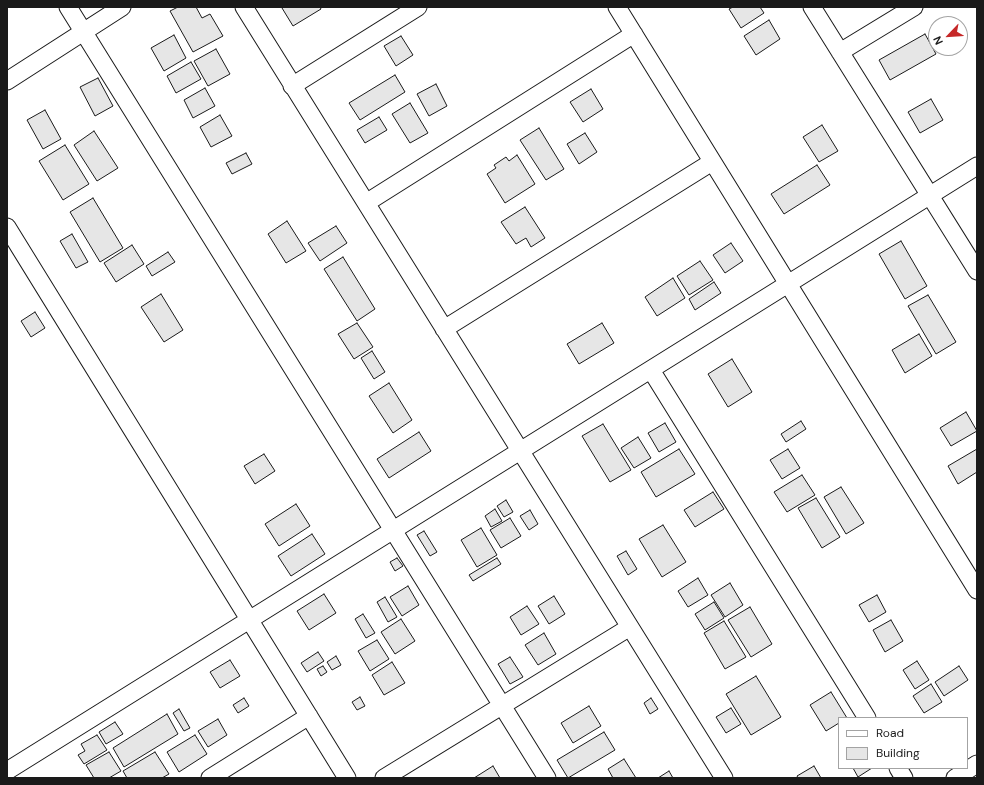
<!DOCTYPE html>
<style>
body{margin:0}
#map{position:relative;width:984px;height:785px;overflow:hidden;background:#fff;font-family:"DM Sans",sans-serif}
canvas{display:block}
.frame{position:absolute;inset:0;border:8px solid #1a1a1a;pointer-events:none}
.legend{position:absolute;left:838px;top:717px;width:130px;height:52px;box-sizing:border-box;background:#fff;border:1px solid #a3a3a3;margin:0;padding:5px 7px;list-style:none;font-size:12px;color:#1a1a1a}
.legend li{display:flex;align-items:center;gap:8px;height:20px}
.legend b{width:20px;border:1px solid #a3a3a3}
.north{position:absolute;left:928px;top:16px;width:40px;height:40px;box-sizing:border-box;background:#fff;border:1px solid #a3a3a3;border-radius:50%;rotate:245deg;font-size:11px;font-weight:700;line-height:16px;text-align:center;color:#1a1a1a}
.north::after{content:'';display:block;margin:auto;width:14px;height:18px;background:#c62828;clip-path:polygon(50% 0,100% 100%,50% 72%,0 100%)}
</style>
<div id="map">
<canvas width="984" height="785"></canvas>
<div class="frame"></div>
<ul class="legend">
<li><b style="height:5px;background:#fff"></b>Road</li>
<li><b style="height:11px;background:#e6e6e6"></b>Building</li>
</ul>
<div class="north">N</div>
</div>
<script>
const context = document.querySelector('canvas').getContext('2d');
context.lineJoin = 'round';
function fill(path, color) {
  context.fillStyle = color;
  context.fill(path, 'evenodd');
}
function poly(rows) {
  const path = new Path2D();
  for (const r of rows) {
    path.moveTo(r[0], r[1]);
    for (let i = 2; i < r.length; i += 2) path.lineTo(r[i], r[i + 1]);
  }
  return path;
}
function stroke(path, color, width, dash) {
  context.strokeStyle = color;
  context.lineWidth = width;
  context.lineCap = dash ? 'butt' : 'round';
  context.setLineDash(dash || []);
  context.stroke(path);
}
const building = poly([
 [178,7,196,7,202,18,210,14,223,36,193,52,170,11,178,7],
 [283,7,320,7,321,9,293,26,282,8,283,7],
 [733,7,760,7,764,13,741,28,729,9,733,7],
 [769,20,780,39,756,55,744,36,769,20],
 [925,34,936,54,890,80,879,60,925,34],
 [174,35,186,58,164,71,151,48,174,35],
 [401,36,413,55,396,66,384,46,401,36],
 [216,49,230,74,208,86,194,61,216,49],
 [191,62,201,79,176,93,167,76,191,62],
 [395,75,405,92,360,120,349,103,395,75],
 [98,78,113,106,95,116,80,87,98,78],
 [436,84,447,106,429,116,417,94,436,84],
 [205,88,215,106,193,118,184,100,205,88],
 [591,89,603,109,583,122,570,102,591,89],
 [931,99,943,120,920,133,908,112,931,99],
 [410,103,428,133,410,143,392,114,410,103],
 [45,110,61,139,43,149,27,120,45,110],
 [220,115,232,136,211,147,200,127,220,115],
 [379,117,387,130,365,143,357,130,379,117],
 [822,125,838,151,819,162,803,137,822,125],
 [539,128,564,169,546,180,520,140,539,128],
 [94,131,118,168,97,181,74,145,94,131],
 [585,133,597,152,579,164,567,144,585,133],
 [65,145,89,184,63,200,39,161,65,145],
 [246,153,252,164,232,174,226,163,246,153],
 [517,155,535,184,505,203,487,174,496,168,494,165,506,157,509,161,517,155],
 [817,165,830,185,784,214,771,194,817,165],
 [93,198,123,248,100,262,70,212,93,198],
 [525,207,545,238,531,247,526,238,516,244,501,222,525,207],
 [287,221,306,251,286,263,268,234,287,221],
 [336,226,347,243,320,261,308,243,336,226],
 [72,234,88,262,76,268,60,241,72,234],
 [901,241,927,286,905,299,879,254,901,241],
 [731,243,743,261,725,273,713,255,731,243],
 [132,245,144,264,116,282,104,263,132,245],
 [168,252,175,262,152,276,146,266,168,252],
 [343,257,375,309,357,321,324,269,343,257],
 [700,261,713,280,689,295,677,276,700,261],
 [673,278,685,298,657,316,645,297,673,278],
 [714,282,721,293,695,310,689,299,714,282],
 [161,294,183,330,164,342,141,307,161,294],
 [928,295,956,342,936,354,908,306,928,295],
 [35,312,45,328,31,337,21,321,35,312],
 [357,323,373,347,354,359,338,334,357,323],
 [602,323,614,343,579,364,567,344,602,323],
 [919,334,932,356,905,373,892,350,919,334],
 [372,351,385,372,374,379,361,358,372,351],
 [732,359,752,392,728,407,708,374,732,359],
 [389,383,412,420,393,433,369,396,389,383],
 [966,412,977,431,951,446,940,428,966,412],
 [801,421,806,429,786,442,781,434,801,421],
 [665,423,676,442,659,452,648,433,665,423],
 [603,424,631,470,610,482,582,436,603,424],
 [419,432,431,451,389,478,377,459,419,432],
 [638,437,651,458,634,468,621,448,638,437],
 [679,449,695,474,656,497,641,472,679,449],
 [788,449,800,468,782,479,770,460,788,449],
 [977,449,977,472,958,484,948,466,977,449],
 [264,454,275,471,255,484,244,466,264,454],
 [802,475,815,495,787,512,774,492,802,475],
 [841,487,864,523,846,534,824,497,841,487],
 [713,492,724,509,695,527,684,510,713,492],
 [816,498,840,537,822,548,798,508,816,498],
 [506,500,513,512,504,517,497,506,506,500],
 [296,504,310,526,279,546,265,524,296,504],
 [495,509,502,521,491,527,485,516,495,509],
 [530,510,538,524,529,530,520,516,530,510],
 [510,518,521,536,501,548,490,530,510,518],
 [663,525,686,562,662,577,639,539,663,525],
 [481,528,497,555,477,567,461,540,481,528],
 [424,531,437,552,430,556,417,535,424,531],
 [312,534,325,554,291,576,278,556,312,534],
 [626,551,637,569,628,575,617,556,626,551],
 [397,558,403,566,395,571,390,562,397,558],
 [497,558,501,564,473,581,469,575,497,558],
 [698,578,708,595,688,607,678,591,698,578],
 [730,583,743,605,725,617,711,595,730,583],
 [408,586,419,605,402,616,390,597,408,586],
 [324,594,336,613,309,630,297,611,324,594],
 [877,595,886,612,869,622,859,605,877,595],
 [554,596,565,614,549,624,538,606,554,596],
 [385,597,397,617,388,622,377,602,385,597],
 [714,602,724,618,705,630,695,614,714,602],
 [527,606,539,624,521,635,510,617,527,606],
 [750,607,772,644,751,657,728,620,750,607],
 [363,614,375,633,366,638,355,619,363,614],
 [401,619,415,641,395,654,381,632,401,619],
 [891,620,903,641,885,652,873,630,891,620],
 [724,621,746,657,725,669,704,633,724,621],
 [544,633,556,654,538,665,525,645,544,633],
 [377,640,389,659,370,671,358,651,377,640],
 [318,652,324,661,307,672,301,663,318,652],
 [336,656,341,665,332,670,327,662,336,656],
 [510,657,523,677,510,684,498,664,510,657],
 [230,660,240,676,220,688,210,672,230,660],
 [917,661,929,680,915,689,903,670,917,661],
 [392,662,405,683,384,695,372,675,392,662],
 [323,666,327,672,321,676,317,669,323,666],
 [959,666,968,680,944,696,935,682,959,666],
 [756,676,781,717,751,735,726,694,756,676],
 [931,684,942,702,924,713,913,696,931,684],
 [831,692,847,718,839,718,839,723,826,731,810,705,831,692],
 [360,697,365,706,357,710,352,702,360,697],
 [244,698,249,706,238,713,233,705,244,698],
 [651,698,658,709,650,714,644,703,651,698],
 [589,706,601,726,573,743,561,723,589,706],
 [731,708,741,724,726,733,716,717,731,708],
 [179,709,190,728,184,731,173,713,179,709],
 [167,714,178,734,124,767,113,748,167,714],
 [218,719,227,735,208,747,198,731,218,719],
 [115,722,123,734,106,744,99,732,115,722],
 [604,732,615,750,568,778,557,760,604,732],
 [97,735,107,750,84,764,78,755,85,751,81,744,97,735],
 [195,735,207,754,179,772,167,752,195,735],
 [109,752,121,771,109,778,94,778,86,765,109,752],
 [155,752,169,774,162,778,127,778,123,771,155,752],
 [624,759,636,778,613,778,608,769,624,759],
 [493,766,500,778,474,778,493,766],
 [814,766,821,778,798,778,797,776,814,766],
 [853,768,872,768,858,777,853,768],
 [669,771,673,778,658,778,669,771]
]);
fill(building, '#e6e6e6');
stroke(building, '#1a1a1a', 1);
const minor = poly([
 [68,7,547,778],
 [244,7,724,778],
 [617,7,977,590],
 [812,7,977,271],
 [840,52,914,7],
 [7,81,122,7],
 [292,86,418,7],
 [366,203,634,34],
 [7,227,347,778],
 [444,329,712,162],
 [651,370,867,718],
 [898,768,904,778],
 [7,771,977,166],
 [210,778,309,716],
 [384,778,630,627],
 [955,778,977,764]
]);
stroke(minor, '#1a1a1a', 19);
stroke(minor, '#fff', 17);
</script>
